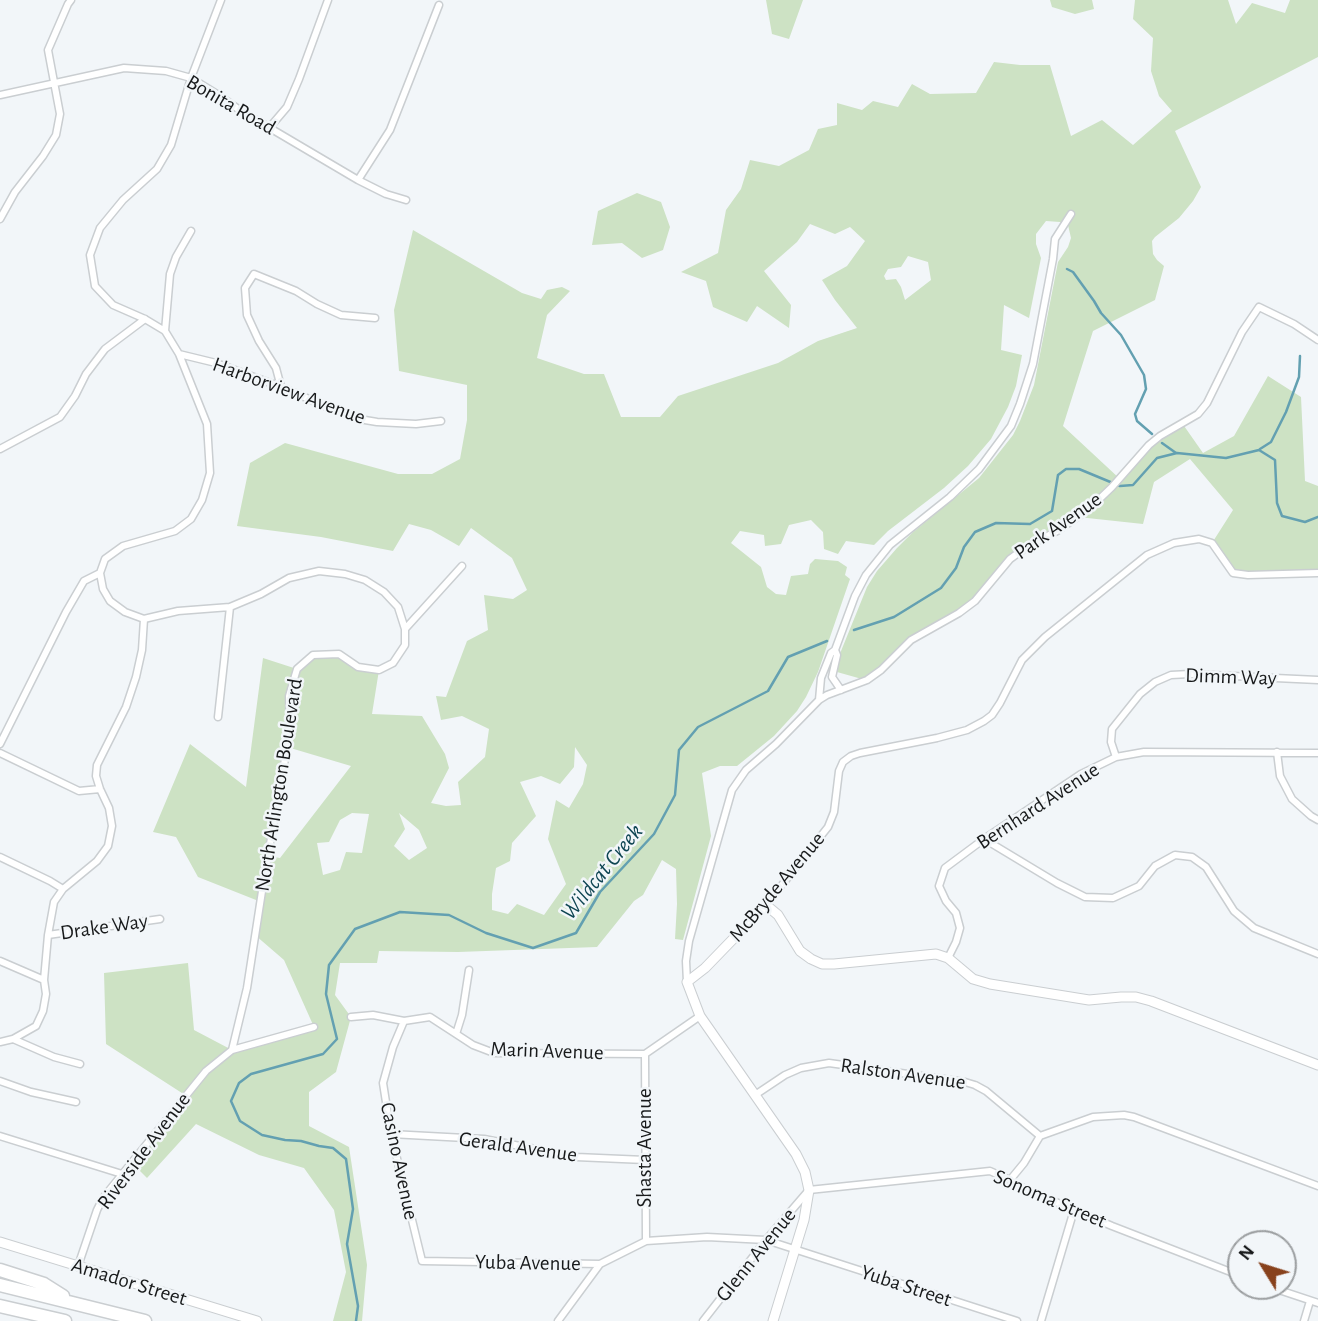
<!DOCTYPE html>
<style>
body{margin:0}
#map{position:relative;width:1318px;height:1321px;overflow:hidden;background:#f2f6f9;font-family:"Alegreya Sans",sans-serif}
canvas{display:block}
.north{position:absolute;left:1227px;top:1230px;width:70px;height:70px;box-sizing:border-box;background:#f2f6f9;border:2px solid #9b9ea0;border-radius:50%;rotate:308deg;font-size:19px;font-weight:700;line-height:28px;text-align:center;color:#181a1b}
.north::after{content:'';display:block;margin:auto;width:24px;height:32px;background:#88421d;clip-path:polygon(50% 0,100% 100%,50% 72%,0 100%)}
</style>
<div id="map">
<canvas width="1318" height="1321"></canvas>
<div class="north">N</div>
</div>
<script>
const context = document.querySelector('canvas').getContext('2d');
context.lineJoin = 'round';
function fill(path, color) {
  context.fillStyle = color;
  context.fill(path, 'evenodd');
}
function poly(rows) {
  const path = new Path2D();
  for (const r of rows) {
    path.moveTo(r[0], r[1]);
    for (let i = 2; i < r.length; i += 2) path.lineTo(r[i], r[i + 1]);
  }
  return path;
}
function stroke(path, color, width, dash) {
  context.strokeStyle = color;
  context.lineWidth = width;
  context.lineCap = dash ? 'butt' : 'round';
  context.setLineDash(dash || []);
  context.stroke(path);
}
function label(font, color, halo, rows, align = 'center') {
  context.font = font + ' "Alegreya Sans",sans-serif';
  context.lineWidth = 5;
  context.setLineDash([]);
  context.textBaseline = 'middle';
  context.strokeStyle = halo;
  context.fillStyle = color;
  for (const [text, x, y, turn = 0] of rows) {
    context.save();
    context.translate(x, y);
    context.rotate((+turn || 0) * Math.PI / 180);
    context.textAlign = isNaN(turn) ? turn : align;
    if (halo) context.strokeText(text, 0, 0);
    context.fillText(text, 0, 0);
    context.restore();
  }
}
fill(poly([
 [766,0,803,0,789,39,772,34],
 [1050,0,1092,0,1094,9,1075,14,1052,7],
 [1135,0,1228,0,1236,24,1252,3,1285,13,1290,0,1318,0,1318,57,1175,131,1201,187,1193,201,1179,218,1155,237,1152,241,1153,254,1157,260,1164,266,1155,300,1093,331,1063,426,1120,479,1149,445,1182,423,1203,453,1234,436,1268,376,1301,397,1305,481,1318,486,1318,573,1233,573,1212,543,1233,510,1190,459,1154,482,1143,524,1078,517,1012,562,978,602,961,616,913,643,882,672,869,681,837,672,839,656,867,587,877,571,897,548,912,533,979,478,1013,435,1020,421,1034,385,1058,262,1068,247,1071,238,1068,225,1060,222,1046,221,1036,234,1036,244,1041,258,1029,318,1004,305,1001,350,1022,355,1016,386,1008,407,991,439,968,466,944,488,888,531,874,545,846,541,838,554,824,549,823,532,811,520,789,525,781,544,765,546,764,535,740,531,731,543,761,567,767,587,776,594,786,595,791,576,808,574,810,564,815,559,838,561,847,567,845,575,850,579,818,672,806,697,797,711,774,736,737,766,720,766,702,773,711,836,683,940,675,939,677,904,676,869,662,860,643,895,634,901,597,947,458,952,379,951,377,963,340,963,335,995,351,1017,336,1072,309,1092,309,1126,349,1147,367,1265,362,1321,333,1321,346,1272,334,1210,304,1168,259,1155,196,1124,147,1178,131,1162,185,1095,106,1044,104,973,188,963,194,1030,232,1050,314,1027,284,960,255,935,256,900,198,877,176,837,153,832,190,744,246,787,263,658,297,669,313,655,339,654,358,667,379,670,372,714,422,716,445,754,449,768,431,803,446,806,461,805,458,782,485,757,489,729,462,716,441,720,436,696,446,697,467,641,488,630,484,595,513,599,527,590,512,558,471,528,459,546,431,530,409,524,393,551,321,537,237,526,250,463,285,443,398,474,432,474,460,459,467,420,467,385,399,371,394,310,413,230,522,293,541,299,547,290,562,287,570,291,547,315,537,358,584,374,604,374,621,417,660,417,678,396,778,363,818,341,857,328,835,300,822,280,847,266,865,241,850,227,835,234,810,224,797,242,764,271,791,305,789,328,757,306,747,322,713,307,706,281,681,272,718,253,726,210,741,189,750,160,779,166,809,150,818,129,837,125,837,103,862,110,873,101,898,107,912,84,930,94,976,93,994,62,1020,65,1050,65,1071,136,1102,120,1133,145,1172,111,1159,96,1151,71,1153,38,1133,19],
 [908,256,928,262,931,280,905,300,901,287,896,279,886,280,884,276,888,269,901,267],
 [287,747,351,766,280,858,269,856],
 [575,747,587,765,583,784,569,808,556,800,548,839,566,884,544,915,517,904,508,914,492,910,492,894,496,868,510,861,512,843,536,816,520,782,541,776,560,784,574,767],
 [352,813,369,814,362,853,346,852,340,870,323,875,317,843,329,842,340,820],
 [399,813,419,830,427,848,409,860,394,846,405,829],
 [637,193,661,202,670,227,663,250,642,258,622,243,592,245,598,211]
]), '#cde2c4');
stroke(poly([
 [1067,269,1073,272,1094,301,1101,313,1121,335,1144,375,1146,389,1135,414,1137,421,1152,434],
 [1162,443,1176,453],
 [1260,449,1271,442,1286,412,1299,377,1300,356],
 [854,630,894,617,941,588,956,568,964,547,975,532,996,523,1030,524,1052,511,1058,475,1066,469,1079,469,1120,486,1133,485,1157,458,1177,453,1226,458,1259,450,1275,460,1277,503,1282,516,1305,522,1318,517],
 [356,1321,358,1306,347,1244,353,1209,346,1159,333,1148,319,1146,301,1141,285,1140,262,1135,240,1121,231,1101,239,1083,251,1074,323,1054,337,1039,326,994,329,965,355,929,400,912,449,915,486,933,533,948,576,933,600,892,654,834,675,795,679,750,698,727,768,691,788,657,827,641]
]), '#63a0b1', 2.5);
const street = poly([
 [221,0,191,78,171,145,157,169,123,200,100,228,90,255,95,286,113,305,145,319,165,331,179,354,207,424,210,473,202,500,191,519,175,531,123,546,105,559,100,573,103,589,110,601,125,612,144,619,178,611,230,607,261,594,289,578,319,571,345,574,365,580,384,592,398,607,405,629,405,645,393,663,379,670,358,667,339,654,313,655,297,669,289,696,290,731,265,872,247,988,232,1050],
 [0,95,124,68,166,71,191,78,217,94,241,111,358,180,386,194,406,200],
 [270,127,287,107,299,79,328,0],
 [358,180,390,130,439,5],
 [0,219,15,192,43,156,56,135,60,114,48,50,68,4,71,0],
 [165,331,170,274,176,257,191,231],
 [179,354,216,363,281,387,353,418,377,422,416,424,441,421],
 [281,387,276,368,259,341,247,315,245,288,254,274,296,291,317,304,341,315,375,318],
 [0,449,60,417,75,396,86,374,105,349,145,319],
 [405,629,462,566],
 [835,650,837,655,832,677,841,690],
 [819,700,821,678,831,653,835,650,855,596,866,575,890,545,950,497,979,469,1011,426,1020,404,1033,364,1053,259,1055,239,1071,214],
 [218,717,230,607],
 [0,744,66,612,84,581,100,573],
 [1277,752,1280,776,1292,799,1311,816,1318,820],
 [0,753,79,791,100,789],
 [1116,757,1111,742,1112,729,1140,694,1155,682,1171,675,1190,674,1318,680],
 [984,839,1057,883,1085,897,1113,898,1139,886,1155,866,1175,855,1192,857,1206,867,1234,911,1254,928,1318,954],
 [0,857,50,881,63,889],
 [766,905,828,827,834,812,839,771,843,762,851,756,860,753,937,738,967,730,984,721,992,715,1000,703,1022,660,1045,637,1147,555,1174,543,1199,539,1212,543,1233,573,1248,575,1318,573],
 [48,935,160,919],
 [948,958,956,942,960,928,956,913,946,901,939,886,945,868,984,839,1081,774,1116,757,1144,752,1318,753],
 [0,961,44,980],
 [687,982,686,961,689,941,732,790,746,770,776,744,819,700,827,695,867,680,881,670,911,640,959,613,975,601,1010,559,1025,548,1057,531,1089,509,1112,487,1149,445,1160,436,1198,414,1207,403,1242,332,1259,307,1294,324,1318,340],
 [351,1017,373,1015,404,1021,430,1017,473,1045,494,1053,645,1054,700,1016],
 [404,1021,393,1047,383,1083,391,1134,422,1261,600,1264,646,1241,707,1237,766,1240,1017,1321],
 [456,1034,462,1015,469,970],
 [13,1039,54,1057,80,1064],
 [0,1042,13,1039,36,1026,43,1011,46,994,44,980,48,935,54,902,63,889,97,861,108,846,112,826,109,808,100,789,96,776,97,765,126,707,136,677,142,650,144,619],
 [645,1054,646,1241],
 [0,1081,31,1092,76,1102],
 [755,1095,785,1075,801,1068,829,1063,965,1082,975,1085,986,1091,1040,1136,1093,1117,1124,1115,1134,1117,1318,1186],
 [391,1134,484,1139,576,1157,645,1160],
 [0,1136,122,1174],
 [1010,1180,1024,1163,1040,1136],
 [78,1266,97,1210,103,1198,206,1071,232,1050,314,1027],
 [1267,1286,1318,1303],
 [558,1321,600,1264],
 [703,1321,766,1240,809,1190,990,1171,1010,1180,1025,1189,1112,1226,1241,1276],
 [1041,1321,1074,1210],
 [1304,1321,1310,1301]
]);
const secondary = poly([
 [0,1242,257,1321],
 [773,1321,804,1220,809,1190,805,1172,796,1154,700,1016,687,982,705,968,766,905,778,915,800,951,811,959,822,964,834,964,936,954,948,958,973,979,990,984,1089,1000,1121,997,1136,997,1151,1001,1318,1065]
]);
const highway = poly([
 [0,1270,44,1284,63,1296],
 [0,1285,145,1321],
 [0,1306,65,1321]
]);
stroke(street, '#caced1', 9);
stroke(secondary, '#caced1', 11);
stroke(highway, '#caced1', 15);
stroke(street, '#fff', 6);
stroke(secondary, '#fff', 9);
stroke(highway, '#fff', 12);
label('21px', '#181a1b', '#f2f6f9', [
 ["Bonita Road",231,105,30],
 ["Harborview Avenue",289,391,20],
 ["Park Avenue",1058,526,-35],
 ["Dimm Way",1231,677,2],
 ["North Arlington Boulevard",279,785,-81],
 ["Bernhard Avenue",1038,806,-33],
 ["McBryde Avenue",777,887,-50],
 ["Drake Way",104,927,-8],
 ["Marin Avenue",547,1051,2],
 ["Ralston Avenue",903,1074,8],
 ["Gerald Avenue",518,1147,8],
 ["Shasta Avenue",645,1148,-90],
 ["Riverside Avenue",144,1151,-53],
 ["Casino Avenue",399,1161,78],
 ["Sonoma Street",1050,1199,23],
 ["Glenn Avenue",756,1255,-51],
 ["Yuba Avenue",528,1263,1],
 ["Amador Street",129,1282,17],
 ["Yuba Street",906,1286,18]
]);
label('italic 23px', '#0e4552', '#f2f6f9', [
 ["Wildcat Creek",602,872,-51]
]);
</script>
